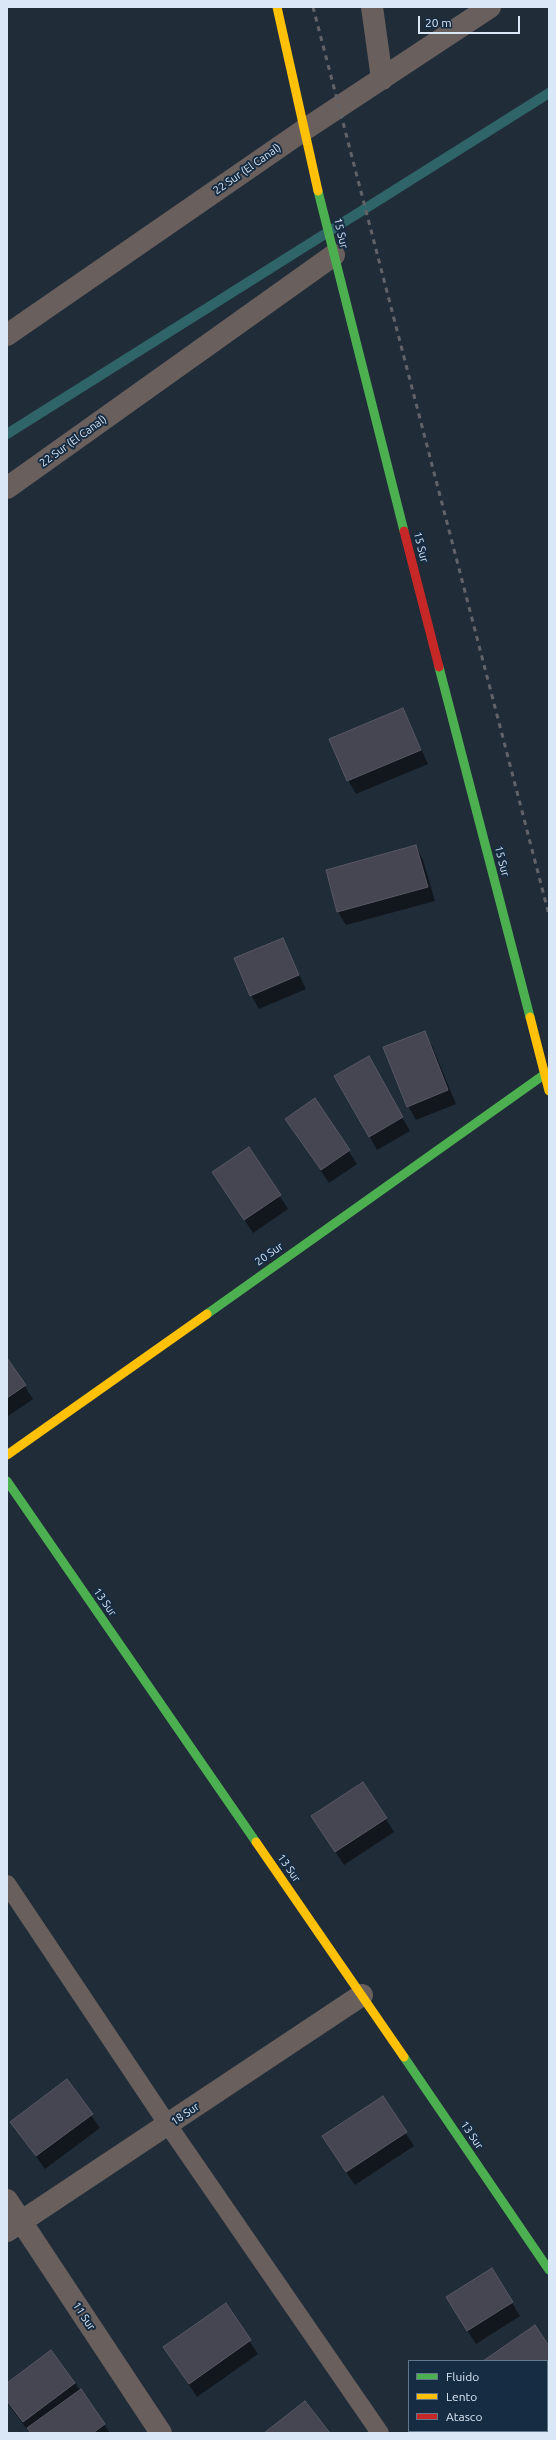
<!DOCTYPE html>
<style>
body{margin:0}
#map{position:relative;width:556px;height:2440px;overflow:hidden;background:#202c38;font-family:Ubuntu,sans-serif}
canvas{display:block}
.frame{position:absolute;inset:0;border:8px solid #dae7f6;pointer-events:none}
.legend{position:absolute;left:408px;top:2360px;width:140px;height:72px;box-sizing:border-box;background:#162c42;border:1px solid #64778a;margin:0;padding:5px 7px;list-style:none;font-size:12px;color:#dae7f6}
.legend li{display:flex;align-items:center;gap:8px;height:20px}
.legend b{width:20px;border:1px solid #64778a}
.scale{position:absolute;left:418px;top:16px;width:102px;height:18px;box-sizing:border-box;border:2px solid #dae7f6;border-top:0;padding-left:5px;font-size:12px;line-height:14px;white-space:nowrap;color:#dae7f6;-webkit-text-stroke:3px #162c42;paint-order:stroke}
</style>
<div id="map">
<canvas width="556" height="2440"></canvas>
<div class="frame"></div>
<ul class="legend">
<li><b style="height:5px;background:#4caf50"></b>Fluido</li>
<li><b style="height:5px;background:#ffc107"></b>Lento</li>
<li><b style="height:5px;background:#c62828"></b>Atasco</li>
</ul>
<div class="scale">20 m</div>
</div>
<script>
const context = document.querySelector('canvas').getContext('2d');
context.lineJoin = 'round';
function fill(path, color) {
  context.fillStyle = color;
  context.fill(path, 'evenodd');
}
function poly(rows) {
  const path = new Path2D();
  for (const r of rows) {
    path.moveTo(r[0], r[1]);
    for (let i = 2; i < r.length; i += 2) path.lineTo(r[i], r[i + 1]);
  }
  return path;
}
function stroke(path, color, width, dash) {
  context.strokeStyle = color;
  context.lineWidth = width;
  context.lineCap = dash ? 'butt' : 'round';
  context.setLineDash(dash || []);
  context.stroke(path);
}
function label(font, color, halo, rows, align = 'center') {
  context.font = font + ' Ubuntu,sans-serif';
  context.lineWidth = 4;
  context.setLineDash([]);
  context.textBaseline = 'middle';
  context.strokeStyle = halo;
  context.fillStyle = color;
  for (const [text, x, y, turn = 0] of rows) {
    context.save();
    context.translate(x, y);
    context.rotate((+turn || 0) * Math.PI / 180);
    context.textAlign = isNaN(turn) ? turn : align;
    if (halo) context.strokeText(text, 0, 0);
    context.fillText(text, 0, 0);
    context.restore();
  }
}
fill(poly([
 [403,709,428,764,356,794,348,780],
 [416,846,423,860,435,901,346,925,338,912,327,871],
 [282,939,306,989,259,1009,251,995],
 [424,1032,432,1046,456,1104,416,1120,408,1106],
 [369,1058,410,1131,377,1150,336,1076],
 [315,1100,357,1164,329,1183,286,1119],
 [249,1148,288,1209,253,1233,213,1172],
 [7,1359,33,1399,7,1417],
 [386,1819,394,1832,344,1865,321,1830],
 [67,2081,100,2128,45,2169,12,2122],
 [382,2097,414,2146,355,2185,331,2150],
 [492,2269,520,2316,476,2344,455,2311],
 [225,2305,258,2354,197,2397,164,2347],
 [549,2347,549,2386,547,2388,547,2361,485,2361],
 [75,2383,110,2433,30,2433,7,2403,7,2384]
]), '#0007');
stroke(poly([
 [7,434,549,93]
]), '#2f6568', 10);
const building = poly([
 [403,708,421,750,347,781,329,739,403,708],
 [416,845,428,887,337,912,326,870,416,845],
 [283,938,299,975,250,996,234,958,283,938],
 [425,1031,448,1090,407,1107,383,1047,425,1031],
 [369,1056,403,1117,369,1137,334,1076,369,1056],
 [315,1098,350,1150,321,1170,285,1119,315,1098],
 [249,1147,281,1195,244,1220,212,1172,249,1147],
 [7,1358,26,1385,7,1398,7,1358],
 [363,1782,387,1818,335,1852,311,1816,363,1782],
 [67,2079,93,2114,36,2156,10,2122,67,2079],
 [383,2096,407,2132,346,2172,322,2136,383,2096],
 [492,2268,513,2302,467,2331,446,2297,492,2268],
 [226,2303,251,2340,189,2384,163,2347,226,2303],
 [535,2325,549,2346,549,2367,547,2369,547,2361,483,2361,535,2325],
 [51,2350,75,2383,23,2422,7,2401,7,2383,51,2350],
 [81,2389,105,2424,93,2433,31,2433,27,2428,81,2389],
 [305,2401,330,2433,264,2433,305,2401]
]);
fill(building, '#454651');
stroke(building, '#585863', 1);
stroke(poly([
 [7,1884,168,2125,380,2433]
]), '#695f5d', 18);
stroke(poly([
 [372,7,382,79],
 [7,335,304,130,490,7],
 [7,488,334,255],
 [7,2200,161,2433],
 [7,2231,362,1995]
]), '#695f5d', 22);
stroke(poly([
 [318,191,404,531],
 [439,667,530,1017],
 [207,1314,545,1074],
 [7,1481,256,1842],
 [404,2057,549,2270]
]), '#4caf50', 9);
stroke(poly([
 [277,7,318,191],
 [530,1017,549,1091],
 [7,1455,207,1314],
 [256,1842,404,2057]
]), '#ffc107', 9);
stroke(poly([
 [404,531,439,667]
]), '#c62828', 9);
stroke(poly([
 [313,7,549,915]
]), '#626368', 3, [5, 5]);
label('11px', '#dae7f6', '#162c42', [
 ["22 Sur (El Canal)",247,169,-35],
 ["15 Sur",341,233,77],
 ["22 Sur (El Canal)",73,441,-36],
 ["15 Sur",421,547,76],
 ["15 Sur",502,861,76],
 ["20 Sur",269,1254,-35],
 ["13 Sur",105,1602,55],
 ["13 Sur",289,1868,55],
 ["18 Sur",185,2114,-34],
 ["13 Sur",472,2135,56],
 ["11 Sur",84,2316,57]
]);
</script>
